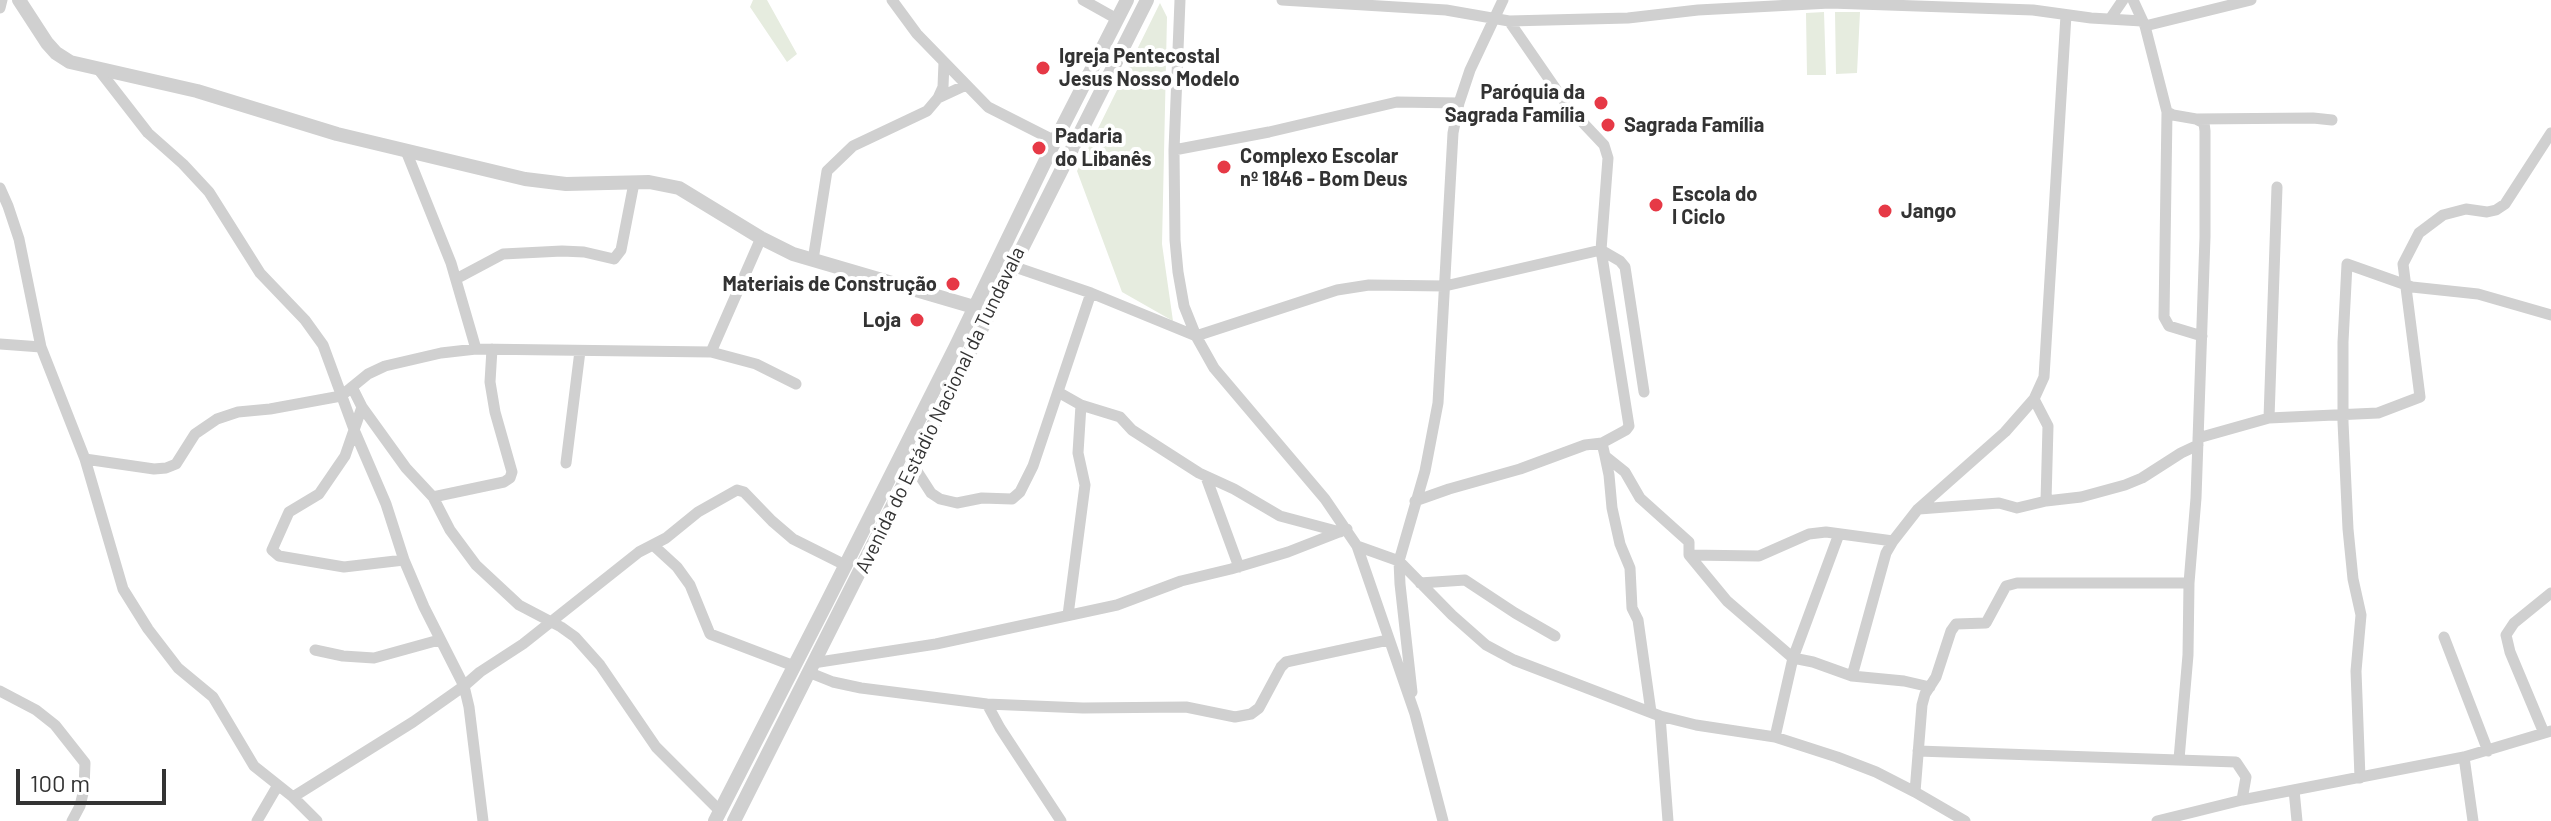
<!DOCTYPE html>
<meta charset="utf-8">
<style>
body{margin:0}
#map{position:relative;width:2551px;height:821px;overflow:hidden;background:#fff;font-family:Barlow,sans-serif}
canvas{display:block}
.scale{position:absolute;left:16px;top:769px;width:150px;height:36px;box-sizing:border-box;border:4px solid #333;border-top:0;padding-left:10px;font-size:24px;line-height:28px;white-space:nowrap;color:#333;-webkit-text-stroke:6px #fff;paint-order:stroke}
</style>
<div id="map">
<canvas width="2551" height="821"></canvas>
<div class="scale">100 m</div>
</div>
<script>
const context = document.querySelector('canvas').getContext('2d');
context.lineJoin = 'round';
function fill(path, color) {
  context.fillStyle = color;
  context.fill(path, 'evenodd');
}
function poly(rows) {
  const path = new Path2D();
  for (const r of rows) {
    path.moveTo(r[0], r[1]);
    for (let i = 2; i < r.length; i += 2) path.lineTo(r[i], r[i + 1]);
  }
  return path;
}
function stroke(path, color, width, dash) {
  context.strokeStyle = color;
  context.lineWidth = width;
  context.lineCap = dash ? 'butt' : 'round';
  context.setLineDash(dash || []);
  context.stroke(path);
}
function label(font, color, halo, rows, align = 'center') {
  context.font = font + ' Barlow,sans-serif';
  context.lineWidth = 8;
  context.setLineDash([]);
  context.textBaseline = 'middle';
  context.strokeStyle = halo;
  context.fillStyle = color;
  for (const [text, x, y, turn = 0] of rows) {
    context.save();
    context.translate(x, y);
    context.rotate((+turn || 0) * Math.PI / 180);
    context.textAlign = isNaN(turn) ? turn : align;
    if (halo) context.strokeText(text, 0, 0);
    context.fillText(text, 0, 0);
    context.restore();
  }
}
fill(poly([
 [753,0,767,0,797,54,787,62,750,7],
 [1160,3,1167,17,1162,244,1173,321,1122,292,1077,171],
 [1824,12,1826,75,1807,75,1806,13],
 [1835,12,1860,12,1857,73,1836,74]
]), '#e6ecdf');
stroke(poly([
 [892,0,917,34,988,107,1055,141],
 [1083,0,1117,19],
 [1180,0,1174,150,1175,240,1178,272,1184,306,1196,336,1214,368,1325,499,1357,546,1415,714,1443,821],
 [1282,0,1446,10,1509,21,1628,18,1698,10,1830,3,2033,10,2091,18,2142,21],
 [2133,0,2145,26,2167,112,2164,317,2169,326,2202,336],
 [0,8,2,0],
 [2110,19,2123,0],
 [2145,26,2251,0],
 [99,70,148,133,183,164,209,192,260,273,305,320,323,345,355,432,386,504,404,560,424,607,464,686,469,707,483,821],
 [938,98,966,85],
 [2167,112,2173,115,2196,119,2204,123,2205,131,2205,237,2196,498,2189,583,2188,655,2179,759],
 [2196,119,2313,118,2332,120],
 [1174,150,1269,132,1397,102,1459,103],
 [406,151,451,263,476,349],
 [0,188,8,206,19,239,41,347,85,459,123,589,148,629,178,668,213,697,254,766,293,797,317,821],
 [813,260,827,171,853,146,927,111,938,98,943,87,944,62],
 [1012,266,1091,293,1196,336,1337,290,1369,285,1445,286,1601,250,1620,261,1625,267,1644,392],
 [456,279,503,254,562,251,584,252,614,259,621,250,634,183],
 [0,344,41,347],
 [711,352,761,238],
 [352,387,362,407,406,468,433,497,450,530,476,565,519,605,561,627,575,637,600,665,656,747,720,811],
 [1058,392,1081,405,1120,417,1132,430,1199,473,1234,489,1280,516,1340,532],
 [2034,399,2048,426,2046,501],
 [362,407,345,456,319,494,289,512,272,550,279,556,344,567,404,560],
 [2269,418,2277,187],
 [2198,438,2269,418,2378,413,2420,397,2403,264,2419,233,2443,215,2466,209,2487,212,2496,210,2505,204,2551,133],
 [1602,443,1605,456,1625,472,1640,498,1689,542,1689,555,1727,601,1793,658,1813,662,1852,676,1904,681,1930,687],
 [1605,456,1609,475,1612,508,1620,544,1630,568,1632,608,1638,620,1651,712],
 [85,459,154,469,166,468,176,464,195,434,217,419,238,412,270,409,341,396,368,374,385,366,441,353,476,349,711,352,756,364,796,384],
 [566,463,580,351],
 [913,465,931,493,940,499,957,503,982,498,1012,499,1020,492,1033,466,1091,293],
 [1206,477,1239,567],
 [433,497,504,482,510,478,512,472,495,412,490,382,492,349],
 [1415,501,1449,489,1520,469,1585,445,1602,443,1626,430,1629,426,1601,250,1608,158,1604,145,1569,108,1509,21],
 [1919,509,1999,503,2017,508,2046,501,2081,497,2125,485,2142,478,2181,453,2198,445],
 [653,545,677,567,690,585,710,634,794,666],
 [1357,546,1399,561,1452,615,1486,645,1514,660,1660,716,1696,725,1775,737,1837,757,1876,772,1915,792,1965,821],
 [1689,555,1759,556,1809,534,1826,532,1893,541],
 [1420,583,1465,580,1515,613,1555,636],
 [1068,615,1085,485,1078,453,1081,405],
 [2444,637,2488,751],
 [315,650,343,656,374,658,439,640],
 [813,663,936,644,1117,605,1181,581,1231,569,1288,552,1347,529],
 [808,672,833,682,861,688,987,704,1083,708,1186,707,1235,717,1251,714,1259,708,1281,667,1286,662,1388,640],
 [1852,676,1886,553,1893,541,1918,509,2005,432,2034,399,2044,377,2066,15],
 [0,691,36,710,55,725,85,763,84,789,80,806,72,821],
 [1412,692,1400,584,1399,561,1425,471,1438,403,1453,133,1459,103,1470,70,1503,0],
 [987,704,1000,728,1061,821],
 [1660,716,1668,821],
 [2544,733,2510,652,2506,635,2514,623,2551,593],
 [1775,737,1793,658,1839,534],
 [1918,751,2236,762,2246,777,2242,800],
 [2464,757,2473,821],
 [2360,778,2356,671,2361,615,2353,579,2348,529,2343,422,2343,342,2347,264,2412,287,2478,294,2551,315],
 [2294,790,2297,821],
 [1915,792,1922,705,1925,694,1936,677,1951,631,1956,624,1986,623,2006,586,2017,583,2189,583],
 [293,797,413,722,464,686,480,672,523,644,639,552,666,538,698,512,737,490,744,492,772,521,793,539,845,565],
 [257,821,278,785],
 [2157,821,2242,800,2464,757,2551,731]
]), '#d0d0d0', 11);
stroke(poly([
 [19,0,47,43,56,53,70,62,197,91,337,134,525,179,566,184,649,182,679,188,761,238,793,254,974,307],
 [715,821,825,606,956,346,1055,141,1127,0],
 [734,821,1147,0]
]), '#d0d0d0', 14);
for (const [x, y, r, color] of [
 [1043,68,8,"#e63946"],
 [1601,103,8,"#e63946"],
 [1608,125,8,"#e63946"],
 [1039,148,8,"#e63946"],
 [1224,167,8,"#e63946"],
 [1656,205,8,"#e63946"],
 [1885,211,8,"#e63946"],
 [953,284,8,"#e63946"],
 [917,320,8,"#e63946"]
]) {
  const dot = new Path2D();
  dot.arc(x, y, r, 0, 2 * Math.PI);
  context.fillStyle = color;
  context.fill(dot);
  stroke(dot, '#fff', 3);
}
label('bold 20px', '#333', '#fff', [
 ["Igreja Pentecostal",1059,56],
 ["Jesus Nosso Modelo",1059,79],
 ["Paróquia da",1585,92,"right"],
 ["Sagrada Família",1585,115,"right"],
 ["Sagrada Família",1624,125],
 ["Padaria",1055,136],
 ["do Libanês",1055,159],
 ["Complexo Escolar",1240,156],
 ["nº 1846 - Bom Deus",1240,179],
 ["Escola do",1672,194],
 ["I Ciclo",1672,217],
 ["Jango",1901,211],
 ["Materiais de Construção",937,284,"right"],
 ["Loja",901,320,"right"]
], 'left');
label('20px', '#333', '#fff', [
 ["Avenida do Estádio Nacional da Tundavala",940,410,-64]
]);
</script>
